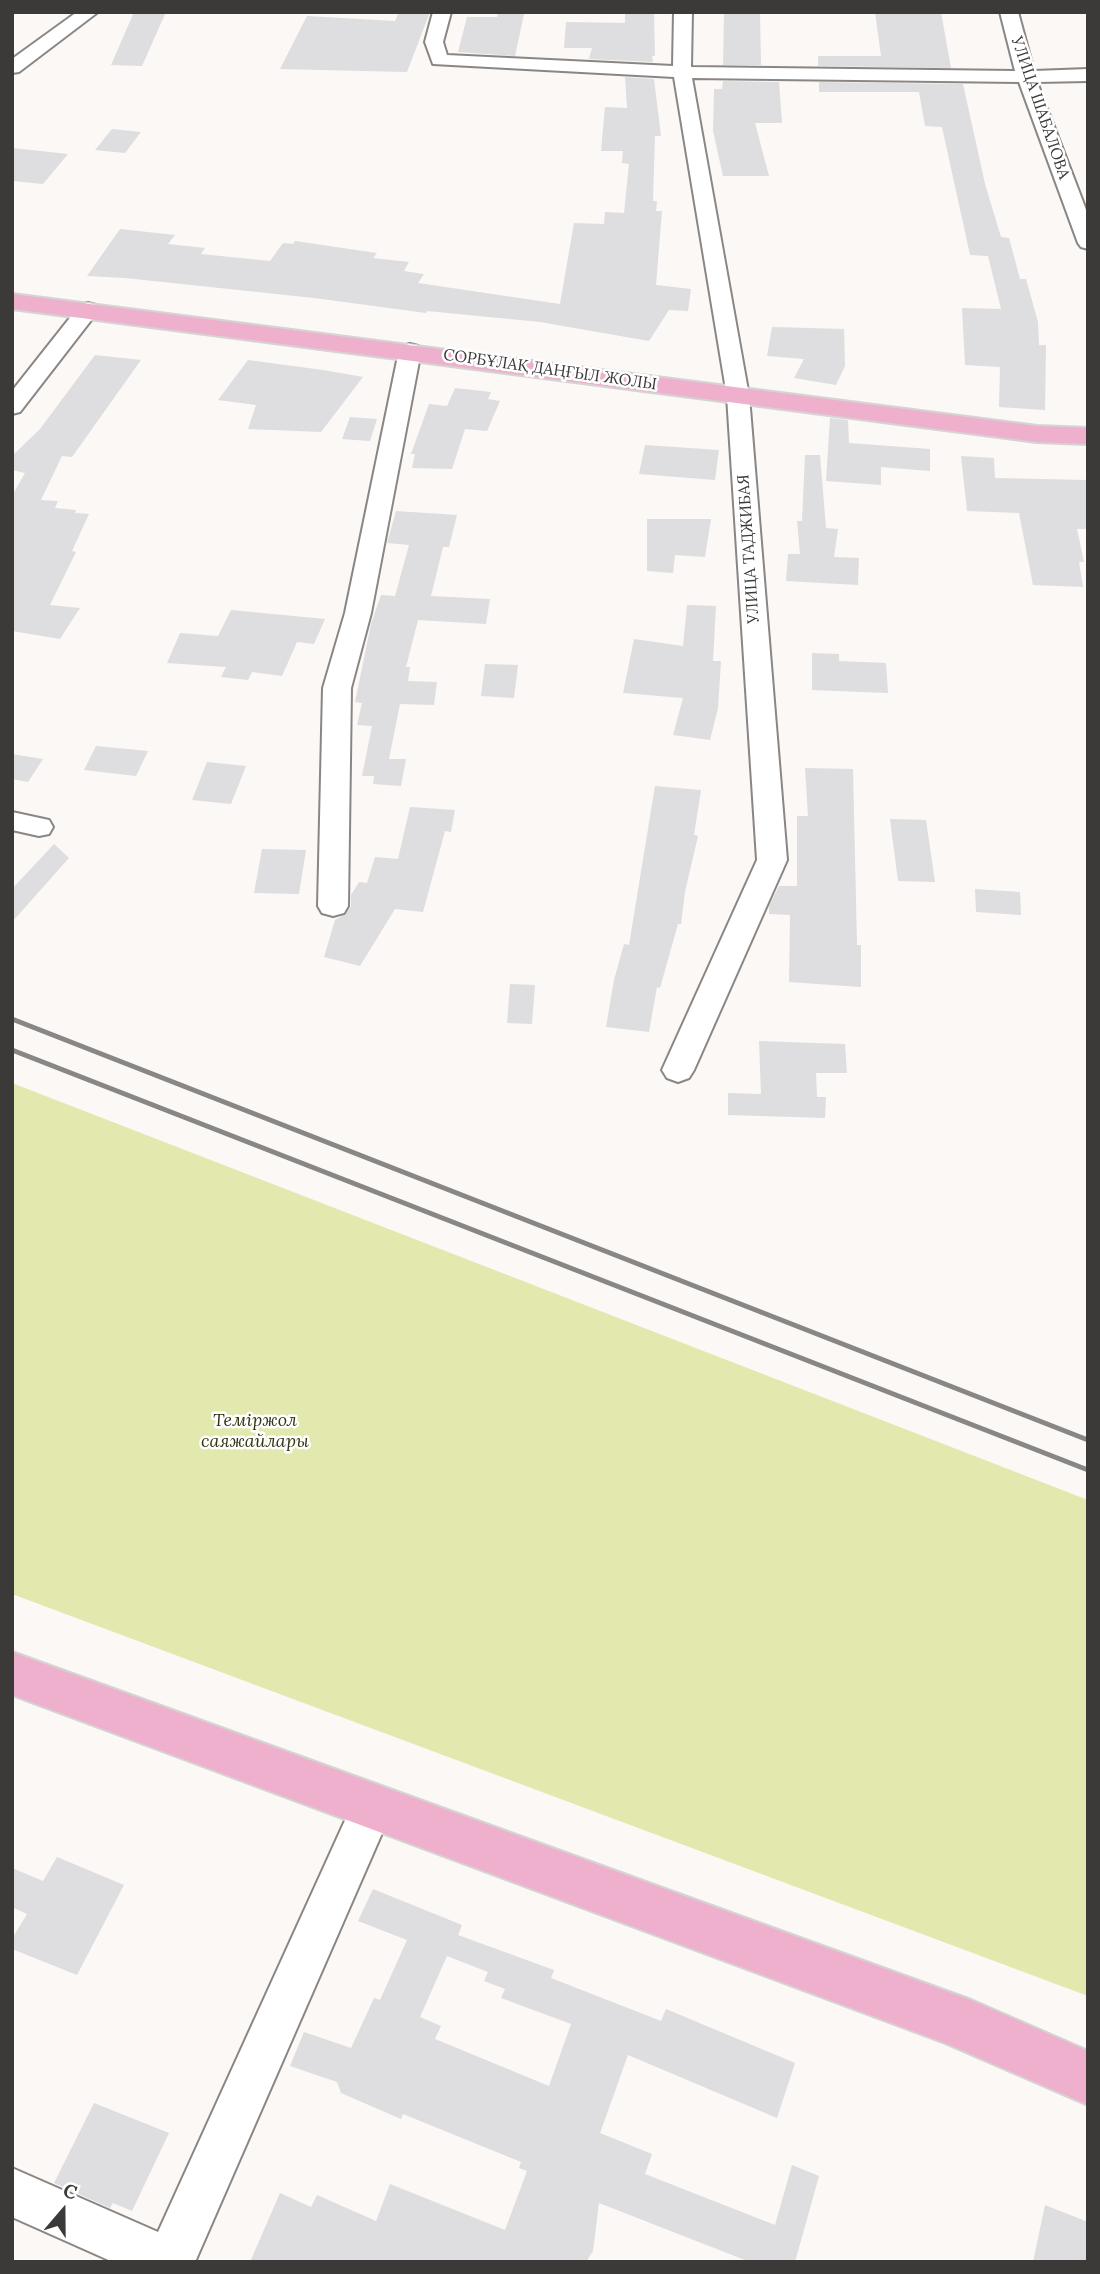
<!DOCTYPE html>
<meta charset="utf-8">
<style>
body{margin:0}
#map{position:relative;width:1100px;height:2274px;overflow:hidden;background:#fbf8f6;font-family:Lora,serif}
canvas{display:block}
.frame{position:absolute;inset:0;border:14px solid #3b3a39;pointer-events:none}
.north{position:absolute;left:28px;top:2176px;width:70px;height:70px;-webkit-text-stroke:5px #fff;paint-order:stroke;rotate:20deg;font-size:19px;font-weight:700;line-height:28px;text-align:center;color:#3b3a39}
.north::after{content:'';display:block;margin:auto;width:24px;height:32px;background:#3b3a39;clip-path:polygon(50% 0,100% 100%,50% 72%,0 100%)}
</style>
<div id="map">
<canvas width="1100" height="2274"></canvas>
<div class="frame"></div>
<div class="north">С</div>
</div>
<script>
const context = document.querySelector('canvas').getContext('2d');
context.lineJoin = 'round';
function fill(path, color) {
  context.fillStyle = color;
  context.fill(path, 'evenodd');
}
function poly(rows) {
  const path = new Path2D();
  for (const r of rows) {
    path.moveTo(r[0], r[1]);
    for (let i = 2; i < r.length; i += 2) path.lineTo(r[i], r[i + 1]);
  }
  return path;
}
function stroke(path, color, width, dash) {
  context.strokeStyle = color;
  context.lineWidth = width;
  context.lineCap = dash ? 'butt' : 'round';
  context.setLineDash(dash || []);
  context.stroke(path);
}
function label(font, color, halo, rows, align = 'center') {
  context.font = font + ' Lora,serif';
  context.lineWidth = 5;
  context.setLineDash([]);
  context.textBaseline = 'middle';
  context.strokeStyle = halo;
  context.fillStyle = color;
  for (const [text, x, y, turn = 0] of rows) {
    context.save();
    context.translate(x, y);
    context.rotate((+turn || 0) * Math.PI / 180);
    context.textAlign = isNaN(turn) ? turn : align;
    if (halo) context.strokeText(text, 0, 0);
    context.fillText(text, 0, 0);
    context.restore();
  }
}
fill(poly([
 [12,1083,1088,1500,1088,1996,12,1594]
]), '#e3e8af');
fill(poly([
 [134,12,166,12,142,66,111,65],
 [399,12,430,12,407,72,280,69,307,16,395,21],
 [625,12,654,12,655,56,652,56,653,62,589,59,592,48,564,48,566,22,625,23],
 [875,12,941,12,951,68,818,66,818,56,881,56],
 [724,13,760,14,761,65,723,65],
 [498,14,524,14,515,56,458,52,467,17,497,17],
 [625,77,654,79,661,136,655,136,653,201,657,201,656,211,662,211,656,285,691,289,688,311,669,310,649,341,540,322,427,311,426,313,314,298,125,278,87,276,120,229,175,235,168,244,205,248,201,254,270,261,283,243,293,244,295,241,377,253,373,258,409,262,404,271,424,274,418,283,560,304,574,223,604,224,605,212,624,213,629,164,622,163,623,151,601,151,605,107,627,108],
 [723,81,779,82,782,123,755,123,769,176,723,176,713,131,714,89,722,89],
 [819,82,963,84,985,184,1001,237,1009,238,1020,279,1026,279,1038,322,1039,345,1046,345,1045,410,999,407,1000,367,965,365,962,308,1001,309,988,256,970,255,942,127,925,126,919,92,819,92],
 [112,129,141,132,125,153,95,150],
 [12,148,68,154,43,184,12,181],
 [772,327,844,329,845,366,836,385,794,378,804,359,767,356],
 [95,355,141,360,72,457,62,456,41,500,58,501,55,508,76,510,75,513,89,514,72,551,76,552,50,605,80,608,60,639,12,631,12,496,25,473,12,470,12,456,40,429],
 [248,360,323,370,363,377,321,432,248,429,256,405,218,400],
 [455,388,491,392,488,399,500,401,487,431,465,429,452,469,412,468,415,454,411,454,429,404,447,406],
 [350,417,377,419,370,441,342,439],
 [830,418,848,420,849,443,930,449,930,471,881,467,881,485,826,481],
 [645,445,719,450,715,480,639,474],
 [805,455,820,455,826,528,838,529,834,557,859,558,858,585,786,581,788,554,800,554,797,521,802,521],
 [961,456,994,458,995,478,1088,480,1088,529,1077,529,1084,562,1079,562,1083,587,1033,585,1019,513,967,511],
 [396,511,457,515,449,547,443,547,431,596,490,599,486,624,418,620,406,667,410,667,408,681,437,682,434,705,400,704,389,759,406,759,401,786,373,784,374,776,362,776,372,726,357,725,362,703,355,702,371,624,381,595,395,596,409,545,387,543],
 [647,519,711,519,705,557,675,555,673,573,647,571],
 [687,605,716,606,713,661,721,661,718,708,710,740,673,735,683,698,623,693,634,639,683,646],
 [231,610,325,619,314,644,297,642,282,676,252,672,248,680,221,677,226,667,167,663,180,633,218,636],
 [812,653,839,654,839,661,886,663,888,693,812,690],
 [485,664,518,665,514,698,481,696],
 [96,746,148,751,136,776,84,770],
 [12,754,43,759,28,782,12,779],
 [207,762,246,766,231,804,192,800],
 [805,768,853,769,857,945,861,945,861,987,789,982,790,915,769,914,769,906,779,886,797,886,797,816,808,816],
 [655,786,701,790,694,835,698,836,685,892,681,924,678,924,660,988,657,987,649,1032,606,1027,614,980,624,944,629,945],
 [410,807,455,810,451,832,445,831,423,912,395,909,360,966,324,957,335,920,346,914,351,906,351,895,359,882,367,883,375,857,398,859],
 [890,819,926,820,935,882,898,881],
 [54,844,69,858,12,922,12,889],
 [262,849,306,850,299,894,254,893],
 [975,889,1020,892,1021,915,976,912],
 [510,984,535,985,532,1024,507,1023],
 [759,1041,845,1044,847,1073,816,1073,817,1097,826,1097,825,1118,728,1115,728,1093,761,1094],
 [57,1857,124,1885,77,1975,12,1949,12,1939,27,1914,12,1907,12,1868,43,1881],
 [373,1889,462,1925,458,1935,554,1970,551,1978,661,2021,666,2009,795,2063,777,2118,628,2055,600,2133,652,2154,645,2174,775,2225,792,2165,819,2176,795,2262,750,2262,599,2203,593,2251,586,2262,250,2262,280,2193,311,2207,317,2195,376,2221,390,2184,505,2230,527,2171,519,2168,521,2162,403,2114,401,2119,341,2093,337,2082,290,2066,304,2032,351,2048,374,1998,380,2000,407,1940,358,1921],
 [447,1956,488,1972,484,1981,505,1989,501,1998,571,2024,549,2086,435,2039,441,2026,420,2017],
 [94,2103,169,2133,132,2211,113,2203,110,2208,54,2183],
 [1045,2205,1088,2222,1088,2262,1033,2262]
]), '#dedde0');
const minor = poly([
 [77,12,98,12,19,72,12,73,12,59,77,12],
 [433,12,451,12,443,42,447,55,673,66,674,12,692,12,691,67,1015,71,1000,12,1018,12,1034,71,1088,69,1088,81,1037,82,1088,215,1088,249,1081,247,1078,243,1019,82,692,78,749,396,787,860,694,1070,689,1078,678,1082,667,1078,662,1070,757,860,727,396,674,77,433,64,425,42,433,12],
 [88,303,96,305,99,310,20,412,12,414,12,391,80,305,88,303],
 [410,344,418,346,421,351,371,613,351,688,348,906,344,913,333,916,322,913,318,906,323,688,345,613,399,351,402,346,410,344],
 [12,812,49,820,53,827,49,834,39,836,12,830,12,812],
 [372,1788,387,1794,393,1808,195,2262,113,2262,12,2217,12,2168,158,2232,357,1794,372,1788]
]);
const major = poly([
 [12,294,1037,426,1088,428,1088,444,1037,442,12,309,12,294],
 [12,1652,971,2000,1088,2051,1088,2105,945,2043,12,1695,12,1652]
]);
stroke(minor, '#8a8684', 4);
stroke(major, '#d4d4d3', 4);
fill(minor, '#fff');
fill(major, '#efb0ce');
stroke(poly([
 [12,1019,1088,1440],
 [12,1050,1088,1470]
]), '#888785', 5);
label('16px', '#3b3a39', '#fff', [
 ["УЛИЦА ШАБАЛОВА",1040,108,71],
 ["СОРБҰЛАҚ ДАҢҒЫЛ ЖОЛЫ",550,370,8],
 ["УЛИЦА ТАДЖИБАЯ",749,549,-94]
]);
label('italic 18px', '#343612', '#fff', [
 ["Теміржол",255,1421],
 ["саяжайлары",255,1442]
]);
</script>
